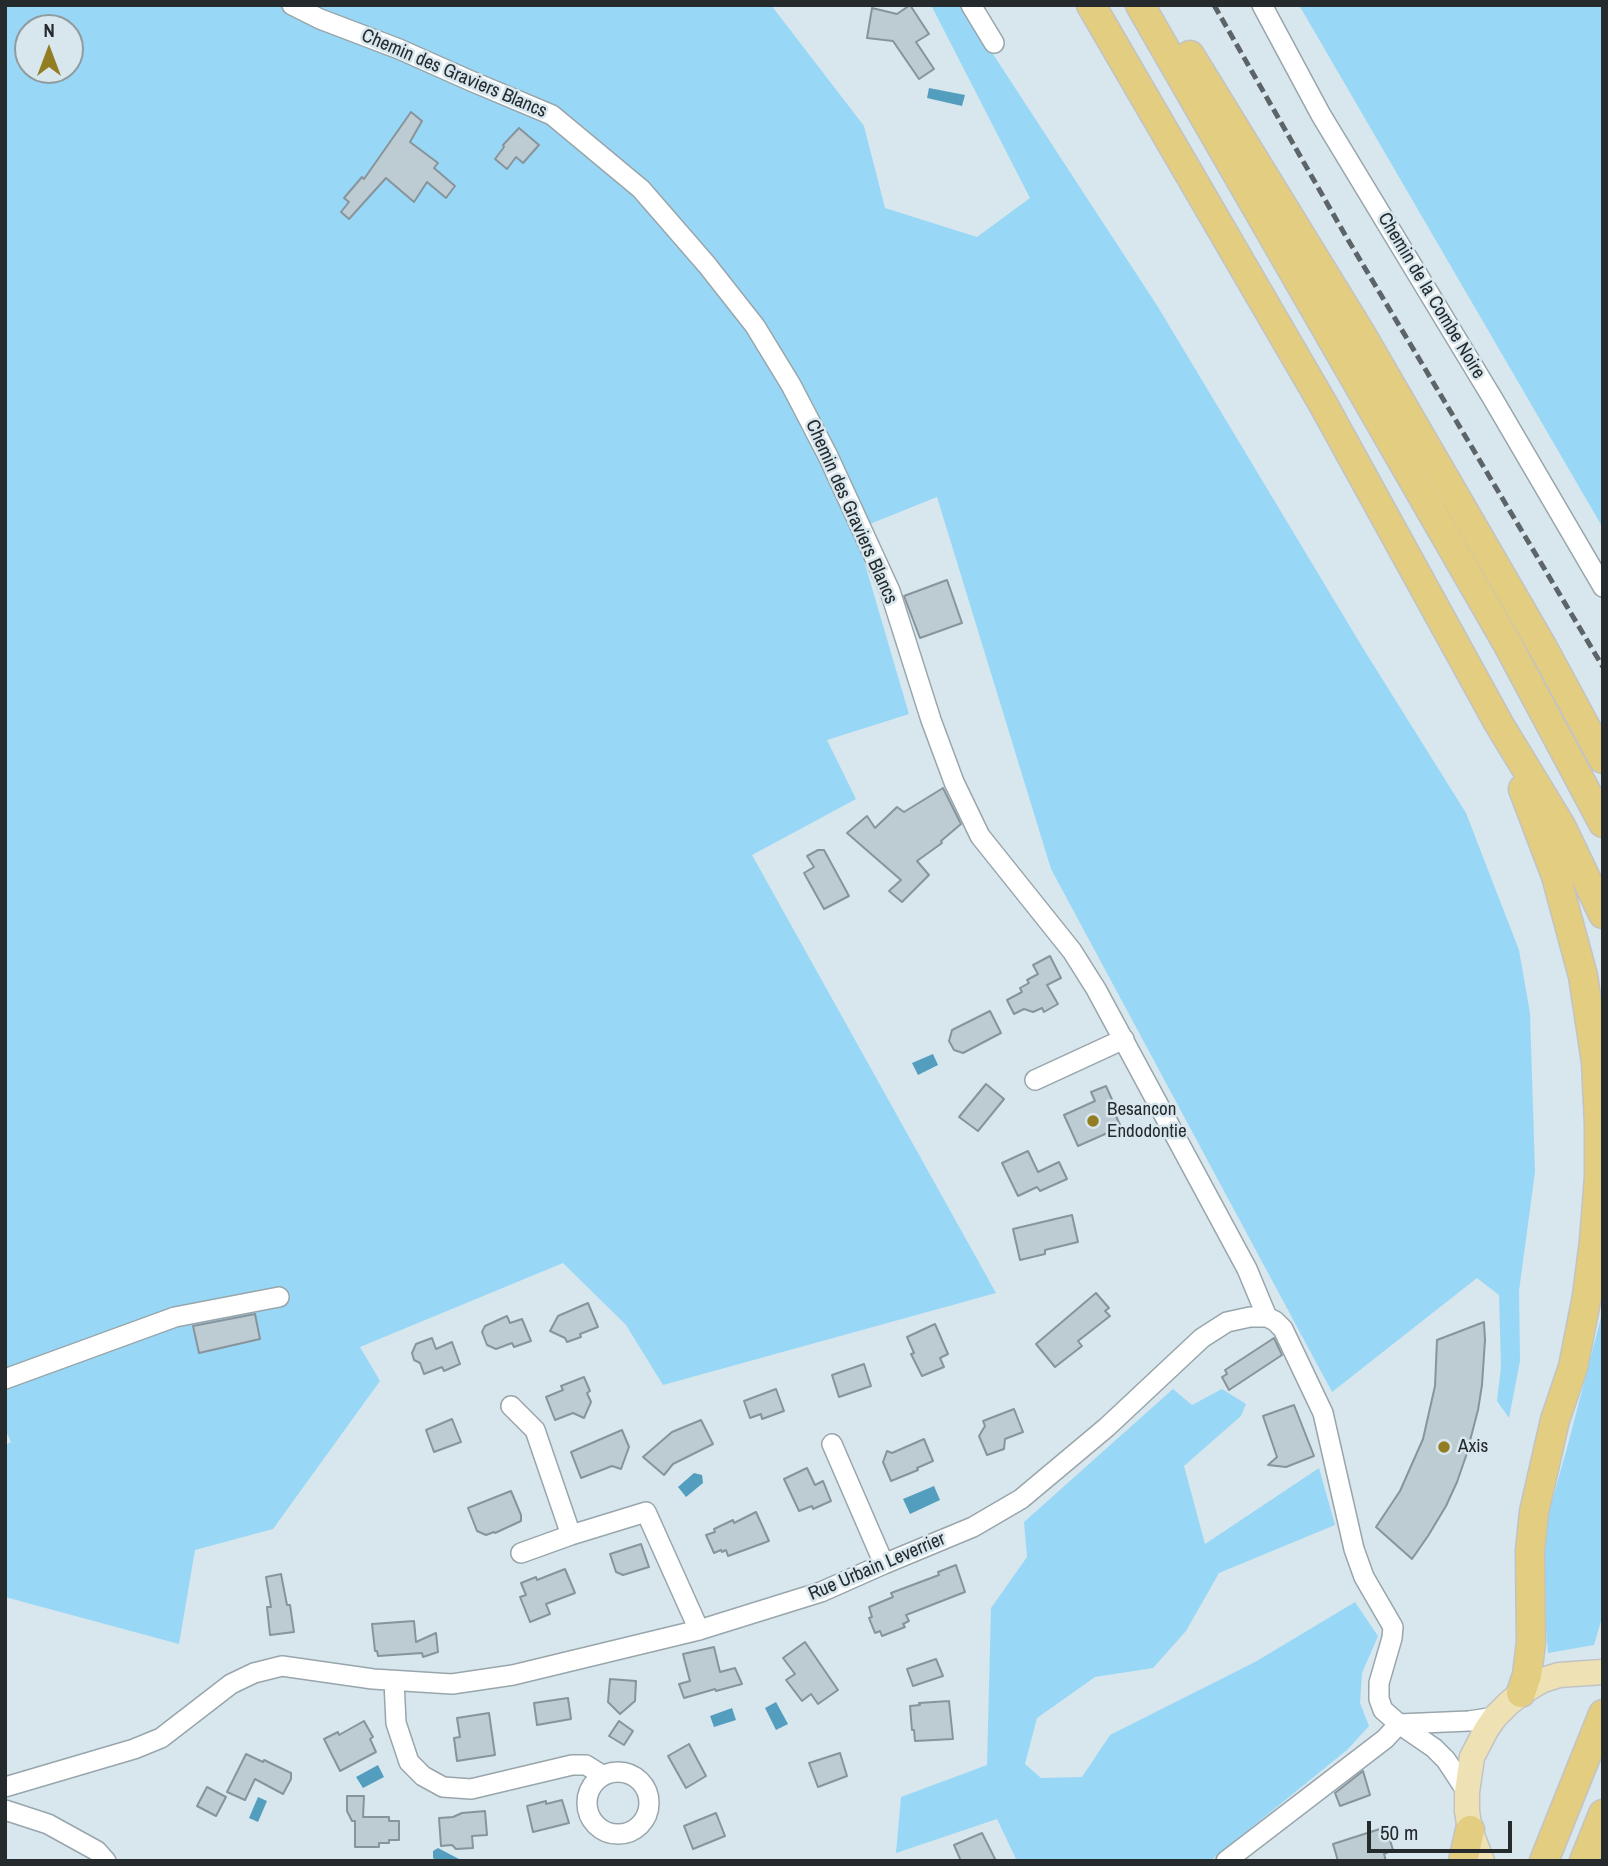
<!DOCTYPE html>
<style>
body{margin:0}
#map{position:relative;width:1608px;height:1866px;overflow:hidden;background:#d8e6ed;font-family:"Archivo Narrow",sans-serif}
canvas{display:block}
.frame{position:absolute;inset:0;border:7px solid #252a2d;pointer-events:none}
.north{position:absolute;left:14px;top:14px;width:70px;height:70px;box-sizing:border-box;background:#d8e6ed;border:2px solid #909ba0;border-radius:50%;rotate:0deg;font-size:19px;font-weight:700;line-height:28px;text-align:center;color:#252a2d}
.north::after{content:'';display:block;margin:auto;width:24px;height:32px;background:#927d23;clip-path:polygon(50% 0,100% 100%,50% 72%,0 100%)}
.scale{position:absolute;left:1367px;top:1821px;width:145px;height:32px;box-sizing:border-box;border:4px solid #252a2d;border-top:0;padding-left:9px;font-size:21px;line-height:24px;white-space:nowrap;color:#252a2d;-webkit-text-stroke:5px #d8e6ed;paint-order:stroke}
</style>
<div id="map">
<canvas width="1608" height="1866"></canvas>
<div class="frame"></div>
<div class="north">N</div>
<div class="scale">50 m</div>
</div>
<script>
const context = document.querySelector('canvas').getContext('2d');
context.lineJoin = 'round';
function fill(path, color) {
  context.fillStyle = color;
  context.fill(path, 'evenodd');
}
function poly(rows) {
  const path = new Path2D();
  for (const r of rows) {
    if (r.length === 3) {
      path.moveTo(r[0] + r[2], r[1]);
      path.arc(r[0], r[1], r[2], 0, 2 * Math.PI);
      continue;
    }
    path.moveTo(r[0], r[1]);
    for (let i = 2; i < r.length; i += 2) path.lineTo(r[i], r[i + 1]);
  }
  return path;
}
function stroke(path, color, width, dash) {
  context.strokeStyle = color;
  context.lineWidth = width;
  context.lineCap = dash ? 'butt' : 'round';
  context.setLineDash(dash || []);
  context.stroke(path);
}
function label(font, color, halo, rows, align = 'center') {
  context.font = font + ' "Archivo Narrow",sans-serif';
  context.lineWidth = 5;
  context.setLineDash([]);
  context.textBaseline = 'middle';
  context.strokeStyle = halo;
  context.fillStyle = color;
  for (const [text, x, y, turn = 0] of rows) {
    context.save();
    context.translate(x, y);
    context.rotate((+turn || 0) * Math.PI / 180);
    context.textAlign = isNaN(turn) ? turn : align;
    if (halo) context.strokeText(text, 0, 0);
    context.fillText(text, 0, 0);
    context.restore();
  }
}
fill(poly([
 [5,5,771,5,864,126,885,208,977,237,1030,198,931,5,961,5,1158,307,1361,645,1466,813,1519,950,1530,1013,1535,1172,1519,1291,1520,1361,1509,1418,1497,1401,1501,1367,1499,1295,1477,1278,1332,1392,1051,869,937,497,855,530,909,714,827,740,856,799,752,855,996,1293,663,1385,626,1325,563,1263,360,1347,380,1381,273,1529,195,1550,179,1644,5,1597,5,1445,11,1442,5,1429],
 [28,28,70,28,70,70,28,70],
 [1299,5,1603,5,1603,528],
 [1603,1310,1603,1614,1594,1645,1548,1653,1541,1568,1544,1529,1567,1448],
 [1173,1389,1192,1405,1222,1389,1246,1404,1241,1416,1184,1466,1205,1544,1319,1468,1335,1525,1219,1573,1186,1631,1153,1668,1095,1677,1037,1718,1025,1764,1041,1778,1082,1777,1110,1735,1255,1662,1355,1602,1378,1636,1362,1673,1360,1703,1369,1726,1347,1750,1210,1861,1017,1861,997,1819,896,1853,901,1797,987,1765,991,1608,1027,1557,1024,1522]
]), '#98d8f6');
fill(poly([
 [929,88,965,95,962,106,927,98],
 [933,1054,938,1065,918,1075,912,1063],
 [694,1473,702,1475,703,1483,686,1497,678,1487],
 [934,1486,940,1500,910,1514,903,1499],
 [776,1702,788,1724,776,1730,765,1708],
 [732,1708,736,1720,714,1727,710,1716],
 [378,1765,384,1777,363,1788,356,1777],
 [258,1797,267,1801,258,1822,249,1818],
 [438,1848,459,1859,458,1861,438,1861,433,1858,433,1851]
]), '#539ebf');
const building = poly([
 [910,5,929,34,916,42,934,69,919,79,893,41,867,38,872,8,897,14,910,5],
 [411,112,422,121,410,142,438,163,434,168,455,186,446,198,427,182,414,202,386,178,349,219,341,212,349,202,344,198,362,177,364,179,411,112],
 [519,128,539,145,523,163,516,157,507,169,495,159,504,147,503,145,519,128],
 [947,580,962,623,920,638,904,596,947,580],
 [943,788,961,824,941,841,942,843,917,861,929,875,902,902,889,891,901,880,847,833,867,816,875,828,897,807,904,812,943,788],
 [818,850,824,850,849,896,824,909,804,873,814,867,807,856,818,850],
 [1050,956,1061,978,1047,985,1058,1004,1044,1012,1042,1008,1033,1012,1024,1009,1014,1014,1007,1000,1022,992,1020,988,1029,983,1027,980,1038,974,1033,965,1050,956],
 [990,1011,1001,1033,963,1053,954,1050,949,1041,952,1030,990,1011],
 [986,1084,1004,1099,978,1131,959,1117,986,1084],
 [1106,1086,1114,1104,1111,1105,1121,1127,1078,1146,1064,1115,1095,1101,1091,1092,1106,1086],
 [1028,1151,1038,1172,1059,1162,1067,1179,1040,1191,1037,1187,1018,1196,1002,1163,1028,1151],
 [1072,1215,1078,1242,1045,1250,1045,1254,1020,1260,1013,1229,1072,1215],
 [1096,1293,1109,1308,1105,1311,1110,1316,1078,1341,1082,1346,1055,1367,1036,1344,1096,1293],
 [588,1303,598,1327,580,1334,581,1337,567,1342,565,1338,550,1331,558,1316,588,1303],
 [255,1314,260,1339,199,1353,193,1326,255,1314],
 [507,1316,510,1323,522,1319,531,1341,514,1347,512,1343,496,1349,487,1345,482,1332,485,1326,507,1316],
 [1484,1322,1485,1340,1482,1385,1478,1410,1466,1456,1457,1482,1446,1506,1428,1536,1412,1559,1376,1527,1400,1491,1423,1439,1435,1386,1437,1340,1484,1322],
 [935,1324,948,1354,940,1358,944,1367,922,1376,911,1354,914,1353,907,1337,935,1324],
 [432,1338,436,1349,452,1342,460,1364,444,1371,442,1367,424,1374,420,1363,414,1360,412,1353,416,1344,432,1338],
 [1274,1338,1282,1355,1229,1390,1222,1377,1227,1374,1225,1370,1274,1338],
 [864,1364,871,1386,839,1397,832,1375,864,1364],
 [584,1377,590,1391,587,1393,591,1402,584,1418,573,1413,555,1420,546,1397,563,1390,561,1386,584,1377],
 [776,1389,784,1411,762,1419,761,1414,750,1418,744,1401,776,1389],
 [1294,1405,1314,1456,1286,1467,1268,1465,1277,1457,1263,1416,1294,1405],
 [1014,1409,1023,1432,1005,1439,1004,1449,987,1455,979,1436,985,1426,983,1421,1014,1409],
 [452,1419,461,1442,434,1452,426,1430,452,1419],
 [701,1420,713,1444,673,1464,664,1475,643,1457,672,1432,701,1420],
 [622,1430,629,1447,621,1469,612,1466,581,1478,571,1452,622,1430],
 [924,1439,933,1461,917,1468,918,1470,891,1481,883,1462,887,1451,892,1453,924,1439],
 [807,1468,815,1485,823,1481,831,1501,813,1509,812,1506,799,1511,784,1479,807,1468],
 [511,1491,521,1515,521,1521,495,1533,494,1532,486,1535,477,1531,468,1508,511,1491],
 [756,1512,769,1541,728,1556,726,1550,722,1552,721,1550,714,1553,706,1535,715,1532,714,1529,733,1520,734,1523,756,1512],
 [641,1544,649,1567,623,1575,616,1572,610,1554,641,1544],
 [956,1565,965,1592,906,1615,909,1621,903,1624,905,1627,882,1636,880,1631,875,1633,869,1618,872,1617,869,1607,893,1597,891,1593,939,1575,938,1572,956,1565],
 [565,1569,575,1593,546,1604,550,1614,530,1622,520,1597,526,1595,521,1583,536,1577,537,1580,565,1569],
 [281,1574,287,1605,290,1605,294,1632,270,1635,267,1607,271,1607,266,1577,281,1574],
 [414,1621,416,1642,436,1633,438,1652,423,1657,422,1653,378,1656,377,1651,375,1651,372,1624,414,1621],
 [805,1642,838,1690,818,1704,811,1694,802,1701,786,1680,795,1674,783,1658,805,1642],
 [714,1647,720,1672,735,1668,742,1684,716,1691,715,1689,684,1698,679,1684,690,1681,683,1654,714,1647],
 [936,1659,943,1676,913,1686,907,1669,936,1659],
 [610,1679,636,1681,635,1701,620,1714,608,1702,610,1679],
 [568,1698,571,1719,537,1725,534,1703,568,1698],
 [949,1701,953,1739,915,1741,914,1730,912,1730,910,1706,920,1705,919,1703,949,1701],
 [489,1713,495,1755,457,1761,454,1738,460,1737,457,1718,489,1713],
 [364,1721,373,1737,370,1739,376,1752,340,1771,324,1739,338,1732,339,1735,364,1721],
 [619,1721,633,1731,624,1745,609,1736,619,1721],
 [689,1744,706,1776,686,1788,668,1756,689,1744],
 [840,1753,847,1776,818,1787,809,1763,840,1753],
 [246,1754,263,1762,264,1760,291,1773,291,1779,283,1794,255,1779,245,1800,227,1792,246,1754],
 [1363,1771,1370,1795,1340,1806,1335,1793,1363,1771],
 [207,1787,226,1797,216,1816,197,1806,207,1787],
 [347,1796,364,1796,363,1817,389,1817,389,1821,399,1821,399,1840,389,1840,389,1843,379,1843,379,1847,355,1847,355,1821,352,1821,347,1811,347,1796],
 [562,1800,569,1823,533,1832,527,1806,546,1801,546,1804,562,1800],
 [485,1811,487,1835,472,1836,473,1848,456,1849,452,1845,441,1846,439,1818,453,1817,462,1813,485,1811],
 [716,1813,725,1836,693,1849,684,1826,716,1813],
 [1386,1827,1393,1850,1384,1854,1386,1861,1338,1861,1333,1844,1386,1827],
 [982,1833,996,1861,961,1861,954,1845,982,1833]
]);
fill(building, '#bdcbd2');
stroke(building, '#87949b', 2);
const minor = poly([
 [292,5,320,19,399,49,471,81,552,115,641,189,707,265,755,326,791,385,828,456,890,591,931,720,954,782,980,836,1072,951,1096,989,1247,1269,1267,1317],
 [971,5,994,43],
 [1262,5,1321,115,1493,399,1603,587],
 [1035,1080,1124,1039],
 [5,1379,175,1317,279,1297],
 [511,1406,535,1430,571,1535],
 [832,1444,884,1564],
 [521,1553,571,1535,646,1512,699,1630],
 [394,1681,396,1723,409,1762,423,1776,443,1787,471,1789,572,1765,586,1765,602,1775],
 [1399,1724,1469,1721,1495,1717],
 [618,1803,31],
 [5,1787,134,1749,161,1738,231,1684,254,1673,282,1666,373,1679,452,1684,513,1675,699,1630,821,1592,884,1564,973,1527,1021,1499,1107,1427,1202,1338,1227,1322,1250,1317,1267,1317,1275,1321,1283,1329,1323,1413,1354,1549,1364,1577,1393,1627,1392,1638,1379,1683,1379,1699,1383,1710,1399,1724,1434,1748,1446,1760,1467,1792],
 [5,1810,48,1824,97,1851,106,1861],
 [1226,1861,1385,1739,1399,1724]
]);
const major = poly([
 [1482,1861,1470,1830,1467,1811,1467,1792,1472,1757,1486,1730,1495,1717,1508,1704,1521,1693,1543,1680,1559,1675,1603,1672]
]);
const highway = poly([
 [1091,5,1323,404,1499,724,1561,826,1603,914],
 [1140,5,1507,643,1603,823],
 [1190,55,1360,332,1542,646,1603,759],
 [1521,1693,1527,1675,1531,1642,1530,1551,1534,1512,1555,1420,1573,1367,1587,1296,1594,1241,1599,1177,1599,1124,1596,1062,1583,976,1556,876,1523,789],
 [1463,1861,1470,1830],
 [1544,1861,1603,1714],
 [1584,1861,1603,1814]
]);
stroke(minor, '#98a6ac', 22);
stroke(major, '#c2c3c4', 27);
stroke(highway, '#c2c3c4', 31);
stroke(minor, '#fff', 19);
stroke(major, '#eee1b3', 24);
stroke(highway, '#e2cd80', 28);
stroke(poly([
 [1214,5,1344,233,1603,667]
]), '#5c6468', 5, [10, 5]);
for (const [x, y, r, color] of [
 [1093,1121,7,"#927d23"],
 [1444,1447,7,"#927d23"]
]) {
  const dot = new Path2D();
  dot.arc(x, y, r, 0, 2 * Math.PI);
  context.fillStyle = color;
  context.fill(dot);
  stroke(dot, '#d8e6ed', 2.5);
}
label('19px', '#252a2d', '#d8e6ed', [
 ["Chemin des Graviers Blancs",454,74,23],
 ["Chemin de la Combe Noire",1431,296,59],
 ["Chemin des Graviers Blancs",851,512,66],
 ["Rue Urbain Leverrier",877,1567,-23]
]);
label('19px', '#252a2d', '#d8e6ed', [
 ["Besancon",1107,1110],
 ["Endodontie",1107,1132],
 ["Axis",1458,1447]
], 'left');
</script>
